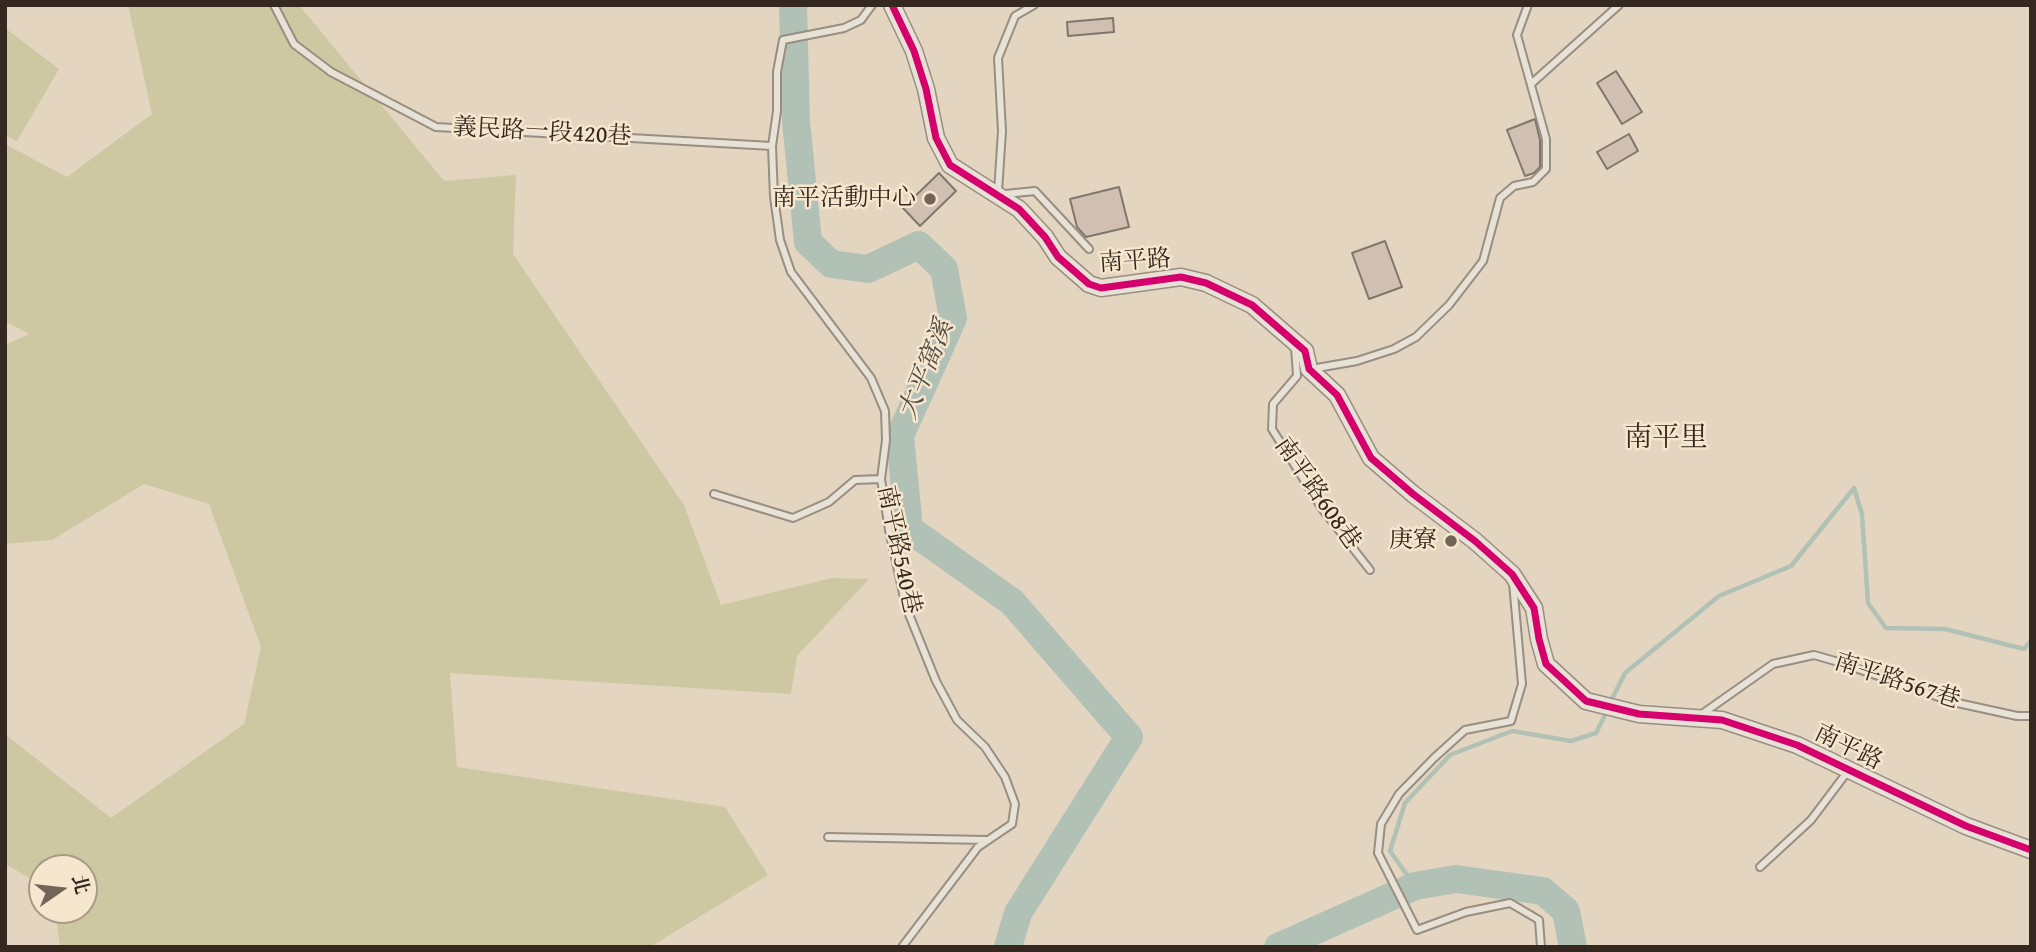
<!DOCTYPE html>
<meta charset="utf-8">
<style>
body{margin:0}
#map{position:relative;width:2036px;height:952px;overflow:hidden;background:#e3d5c0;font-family:"Gentium Book Plus","Noto Serif TC",serif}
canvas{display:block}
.frame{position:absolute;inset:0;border:7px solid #352820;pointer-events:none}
.north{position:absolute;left:28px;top:854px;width:70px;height:70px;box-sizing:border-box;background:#f6e6cd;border:2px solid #a99a88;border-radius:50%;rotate:76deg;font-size:19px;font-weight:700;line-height:28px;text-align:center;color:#352820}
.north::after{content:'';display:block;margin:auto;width:24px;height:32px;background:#726558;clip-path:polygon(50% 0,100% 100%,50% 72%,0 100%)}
</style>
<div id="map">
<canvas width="2036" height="952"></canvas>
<div class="frame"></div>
<div class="north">北</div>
</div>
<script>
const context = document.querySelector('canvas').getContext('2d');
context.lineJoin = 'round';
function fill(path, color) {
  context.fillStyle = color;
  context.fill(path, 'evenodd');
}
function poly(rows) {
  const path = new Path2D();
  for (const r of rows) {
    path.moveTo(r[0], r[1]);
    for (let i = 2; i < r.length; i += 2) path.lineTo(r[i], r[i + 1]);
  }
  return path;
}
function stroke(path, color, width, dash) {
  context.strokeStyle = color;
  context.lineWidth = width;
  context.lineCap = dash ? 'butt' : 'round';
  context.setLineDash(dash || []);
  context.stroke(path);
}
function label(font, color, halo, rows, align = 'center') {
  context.font = font + ' "Gentium Book Plus","Noto Serif TC",serif';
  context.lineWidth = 5;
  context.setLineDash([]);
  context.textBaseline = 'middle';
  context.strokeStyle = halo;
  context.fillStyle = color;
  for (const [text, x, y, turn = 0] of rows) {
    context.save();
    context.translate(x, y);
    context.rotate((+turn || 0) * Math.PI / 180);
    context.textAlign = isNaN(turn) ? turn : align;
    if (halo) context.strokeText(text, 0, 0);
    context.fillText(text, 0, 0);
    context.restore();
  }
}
fill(poly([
 [128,5,299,5,444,181,516,175,513,254,684,505,721,605,832,578,869,579,797,656,791,694,450,673,457,767,725,807,768,875,650,947,60,947,55,910,84,910,84,868,42,868,42,885,5,864,5,734,111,818,244,724,261,647,209,504,144,484,52,540,5,544,5,345,29,334,5,321,5,144,67,177,152,114],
 [5,28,59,69,17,141,5,135]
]), '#cec8a2');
stroke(poly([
 [1610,703,1625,673,1719,596,1791,566,1854,488,1862,514,1868,603,1886,628,1945,629,2024,649,2031,641],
 [1415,886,1390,851,1405,803,1450,755,1512,731,1571,741,1596,733,1607,711]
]), '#b1c1b6', 4.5);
stroke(poly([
 [793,5,796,121,808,242,831,264,868,269,919,245,944,269,953,318,900,436,909,529,1012,602,1129,737,1018,913,1008,947],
 [1278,947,1415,886,1456,879,1543,891,1566,911,1573,947]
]), '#b1c1b6', 28);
const building = poly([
 [1113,18,1114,32,1068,36,1067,22,1113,18],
 [1616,71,1642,112,1622,124,1597,83,1616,71],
 [1535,119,1540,140,1540,167,1534,173,1525,176,1507,130,1535,119],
 [1629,134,1638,151,1607,169,1597,152,1629,134],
 [939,173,956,191,920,226,903,208,939,173],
 [1119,187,1129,227,1086,237,1077,227,1070,199,1119,187],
 [1385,241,1402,287,1369,299,1352,253,1385,241]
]);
fill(building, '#d1c0b2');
stroke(building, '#7f776c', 2);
const service = poly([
 [274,5,294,44,331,72,436,127,772,146],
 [872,5,861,20,844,28,783,40,777,72,777,111,772,146,774,197,780,240,791,272,871,378,885,411,886,440,881,479,889,530,906,607,936,681,957,720,985,747,1005,777,1015,804,1012,824,978,847,902,947],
 [1531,84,1619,5],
 [998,192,1002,131,998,58,1015,16,1034,5],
 [1005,194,1035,191,1089,249],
 [1295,347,1297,376,1273,404,1272,429,1323,510,1370,570],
 [1311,369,1357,361,1394,349,1416,337,1449,305,1483,261,1500,198,1514,186,1533,182,1546,169,1546,139,1517,35,1528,5],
 [714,494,793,518,829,502,855,480,881,479],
 [1513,583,1522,684,1511,721,1465,730,1434,758,1399,794,1381,824,1378,853,1417,930,1466,912,1510,903,1539,920,1541,947],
 [1702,714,1773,664,1814,655,1835,661,1953,702,2017,716,2031,716],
 [828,837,986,840],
 [1760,867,1811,820,1848,771]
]);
const tertiary = poly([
 [892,5,914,51,926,89,936,138,950,165,1019,209,1045,237,1058,257,1089,284,1101,288,1181,277,1206,283,1252,305,1305,351,1309,369,1337,395,1371,458,1413,494,1475,541,1512,574,1534,608,1539,639,1546,664,1586,701,1639,714,1722,720,1797,745,1966,826,2031,850]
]);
stroke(service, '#988e81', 10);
stroke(tertiary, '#988e81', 19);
stroke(service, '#e8e1d6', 6);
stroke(tertiary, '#e8e1d6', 16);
stroke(poly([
 [892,5,914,51,926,89,936,138,950,165,1019,209,1045,237,1058,257,1089,284,1101,288,1181,277,1206,283,1252,305,1305,351,1309,369,1337,395,1371,458,1413,494,1475,541,1512,574,1534,608,1539,639,1546,664,1586,701,1639,714,1722,720,1797,745,1966,826,2031,850]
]), '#d6006c', 7);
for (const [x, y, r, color] of [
 [930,199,7,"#726558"],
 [1451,541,7,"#726558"]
]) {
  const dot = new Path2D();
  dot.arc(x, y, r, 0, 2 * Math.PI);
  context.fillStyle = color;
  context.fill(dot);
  stroke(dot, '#f6e6cd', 2.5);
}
label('24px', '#352820', '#f6e6cd', [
 ["義民路一段420巷",542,133,3],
 ["南平路",1135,262,-4],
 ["南平路608巷",1317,494,55],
 ["南平路540巷",898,550,78],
 ["南平路567巷",1897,682,18],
 ["南平路",1848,748,26]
]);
label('24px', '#352820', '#f6e6cd', [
 ["南平活動中心",916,199],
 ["庚寮",1437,541]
], 'right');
label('italic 26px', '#4e4c44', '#f6e6cd', [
 ["大平窩溪",927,370,-68]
]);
label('28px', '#352820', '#f6e6cd', [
 ["南平里",1666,439]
]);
</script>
